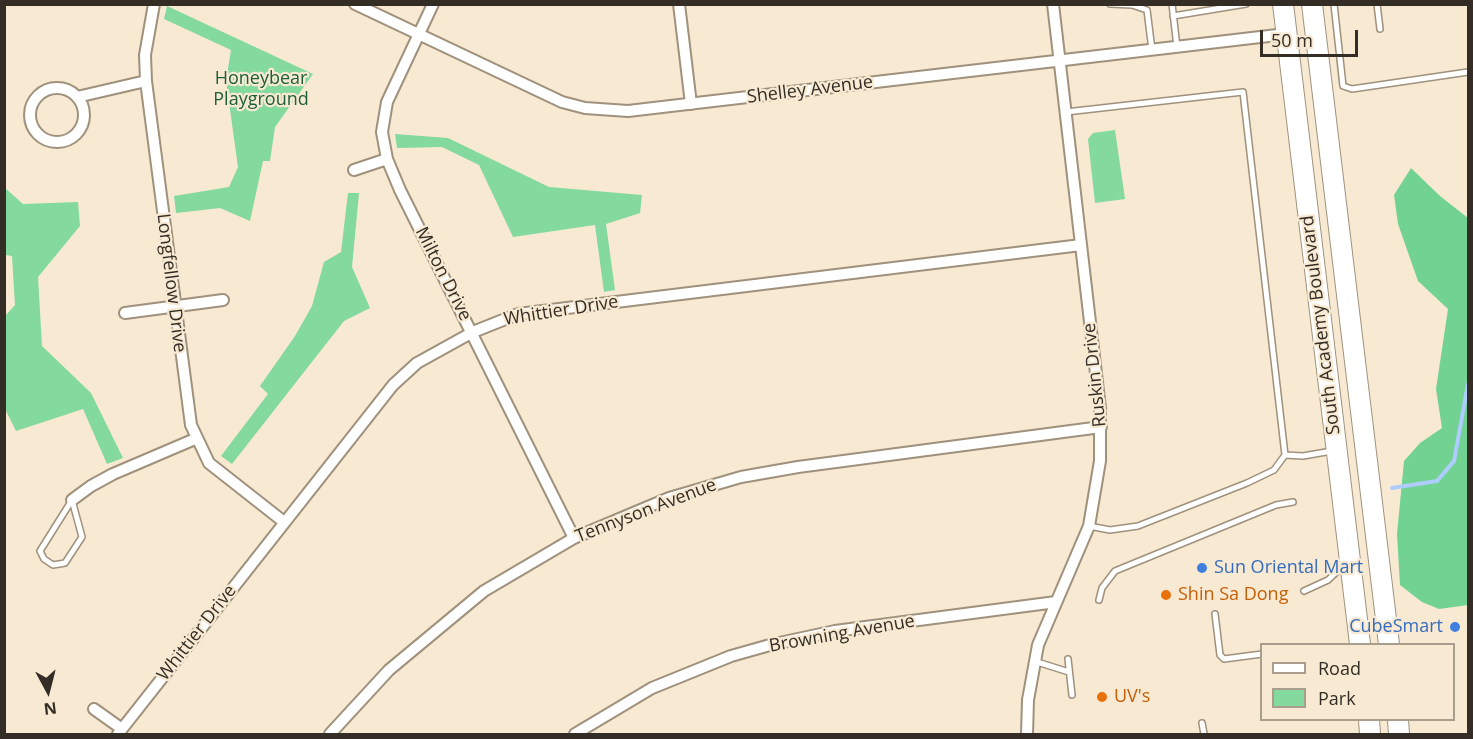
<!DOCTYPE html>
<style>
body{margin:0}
#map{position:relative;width:1473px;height:739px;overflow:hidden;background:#f8e9d2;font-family:"Open Sans",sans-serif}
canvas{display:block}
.frame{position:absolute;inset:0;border:6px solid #332d25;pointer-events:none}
.legend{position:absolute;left:1260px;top:643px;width:195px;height:78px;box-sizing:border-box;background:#f8e9d2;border:2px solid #a99e8d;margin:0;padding:8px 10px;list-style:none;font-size:18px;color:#332d25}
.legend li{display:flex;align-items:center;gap:12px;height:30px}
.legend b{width:30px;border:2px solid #a99e8d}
.north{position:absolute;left:18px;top:661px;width:60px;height:60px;-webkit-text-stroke:4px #f8e9d2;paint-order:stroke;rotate:173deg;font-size:16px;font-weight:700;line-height:24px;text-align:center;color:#332d25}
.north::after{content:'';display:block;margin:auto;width:21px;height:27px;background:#332d25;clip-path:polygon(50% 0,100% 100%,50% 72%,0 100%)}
.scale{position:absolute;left:1260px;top:30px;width:98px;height:27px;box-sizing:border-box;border:3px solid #332d25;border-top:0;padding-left:8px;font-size:18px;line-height:21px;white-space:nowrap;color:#332d25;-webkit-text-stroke:4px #f8e9d2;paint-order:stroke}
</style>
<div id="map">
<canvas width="1473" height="739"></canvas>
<div class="frame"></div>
<ul class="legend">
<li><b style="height:8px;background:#fff"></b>Road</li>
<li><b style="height:16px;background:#83d99e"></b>Park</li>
</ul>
<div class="north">N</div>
<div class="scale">50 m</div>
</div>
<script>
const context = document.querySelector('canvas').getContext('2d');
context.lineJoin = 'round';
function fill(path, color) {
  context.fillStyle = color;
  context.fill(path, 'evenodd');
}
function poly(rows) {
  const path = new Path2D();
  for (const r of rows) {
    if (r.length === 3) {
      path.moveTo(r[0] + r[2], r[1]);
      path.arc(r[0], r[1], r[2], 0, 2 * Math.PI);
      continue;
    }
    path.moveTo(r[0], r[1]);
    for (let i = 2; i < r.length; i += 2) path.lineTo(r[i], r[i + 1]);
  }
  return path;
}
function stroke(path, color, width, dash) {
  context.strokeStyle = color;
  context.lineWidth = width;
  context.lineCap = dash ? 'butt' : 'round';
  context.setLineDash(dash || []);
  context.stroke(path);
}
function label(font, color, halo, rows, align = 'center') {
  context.font = font + ' "Open Sans",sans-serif';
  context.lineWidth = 4.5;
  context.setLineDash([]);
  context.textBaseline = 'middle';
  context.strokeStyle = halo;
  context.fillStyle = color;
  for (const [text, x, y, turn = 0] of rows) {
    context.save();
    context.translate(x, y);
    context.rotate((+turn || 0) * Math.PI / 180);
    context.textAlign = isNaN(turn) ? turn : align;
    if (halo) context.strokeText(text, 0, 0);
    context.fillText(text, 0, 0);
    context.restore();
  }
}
fill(poly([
 [167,6,313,74,275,127,270,161,263,161,250,221,220,208,176,213,174,196,229,187,238,167,226,81,231,50,164,19],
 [1115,130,1125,199,1095,203,1088,139,1093,133],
 [395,134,448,138,549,187,642,195,640,213,606,224,615,290,604,292,595,225,513,237,479,165,442,147,397,148],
 [4,187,23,204,78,202,80,226,38,277,42,346,91,393,123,458,107,464,83,409,16,431,5,409,5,316,15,305,12,256,6,255],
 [348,193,359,193,352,267,370,308,344,321,232,464,221,456,268,394,260,386,295,336,312,306,324,262,341,252]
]), '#83d99e');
fill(poly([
 [1411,168,1440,196,1468,218,1468,605,1439,609,1422,602,1400,585,1397,534,1404,461,1420,443,1442,428,1436,389,1448,309,1418,281,1398,224,1394,195]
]), '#72d292');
stroke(poly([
 [1392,488,1437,481,1454,461,1468,384]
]), '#aecdfe', 4);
const lane = poly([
 [1110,4,1132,5,1147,10,1152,50],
 [1172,4,1177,47],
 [1334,4,1343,86,1352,89,1468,72],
 [1377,4,1380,29],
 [1173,16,1246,4],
 [1066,112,1243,92,1285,455,1303,456,1332,451],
 [72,500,82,537,65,563,53,565,44,559,40,551,72,500],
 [1089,526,1110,530,1138,526,1247,483,1274,470,1285,455],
 [1304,591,1328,580,1346,563],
 [1099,600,1102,588,1115,571,1276,505,1293,502],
 [1215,614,1220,655,1224,659,1262,654],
 [1068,659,1072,695],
 [1034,661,1069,672],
 [1202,723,1204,734]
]);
const street = poly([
 [154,4,145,55,146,81,191,425,209,463,284,522],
 [355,4,562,102,585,108,628,111,1286,34],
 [433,4,387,102,382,132,387,159,400,190,574,538],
 [679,4,691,104],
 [57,115,27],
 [77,97,146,81],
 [354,170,387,159],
 [125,313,223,300],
 [72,500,91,486,113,474,195,439],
 [94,709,122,729],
 [118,734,393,385,417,363,473,332,518,314,1081,245],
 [330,734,389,670,484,591,574,538,669,498,741,477,798,467,1101,427],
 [575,734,652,688,731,656,770,645,835,631,1056,602],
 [1027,734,1028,700,1038,645,1089,526,1100,461,1100,408,1053,4]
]);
const highway = poly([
 [1283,4,1360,644],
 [1312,4,1389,644],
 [1369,720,1370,734],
 [1398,720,1399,734]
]);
stroke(lane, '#9f917c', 8);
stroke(street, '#9f917c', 14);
stroke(highway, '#9f917c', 22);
stroke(lane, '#fff', 5);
stroke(street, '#fff', 10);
stroke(highway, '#fff', 20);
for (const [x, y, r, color] of [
 [1202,568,6,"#3f7fe0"],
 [1166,595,6,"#e8710a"],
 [1455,627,6,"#3f7fe0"],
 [1102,697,6,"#e8710a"]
]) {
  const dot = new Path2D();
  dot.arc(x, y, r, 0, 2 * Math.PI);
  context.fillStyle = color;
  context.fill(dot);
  stroke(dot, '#f8e9d2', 2);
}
label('18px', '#1b5f37', '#f8e9d2', [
 ["Honeybear",261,79],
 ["Playground",261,100]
]);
label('18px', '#332d25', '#f8e9d2', [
 ["Shelley Avenue",810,90,-7],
 ["Milton Drive",443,274,63],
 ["Longfellow Drive",171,283,83],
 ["Whittier Drive",561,311,-9],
 ["South Academy Boulevard",1321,325,-97],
 ["Ruskin Drive",1095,375,-96],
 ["Tennyson Avenue",646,511,-21],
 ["Whittier Drive",197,633,-52],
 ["Browning Avenue",842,634,-10]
]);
label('18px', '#366cbe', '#f8e9d2', [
 ["Sun Oriental Mart",1214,568],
 ["CubeSmart",1443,627,"right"]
], 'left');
label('18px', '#c56008', '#f8e9d2', [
 ["Shin Sa Dong",1178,595],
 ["UV's",1114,697]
], 'left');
</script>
